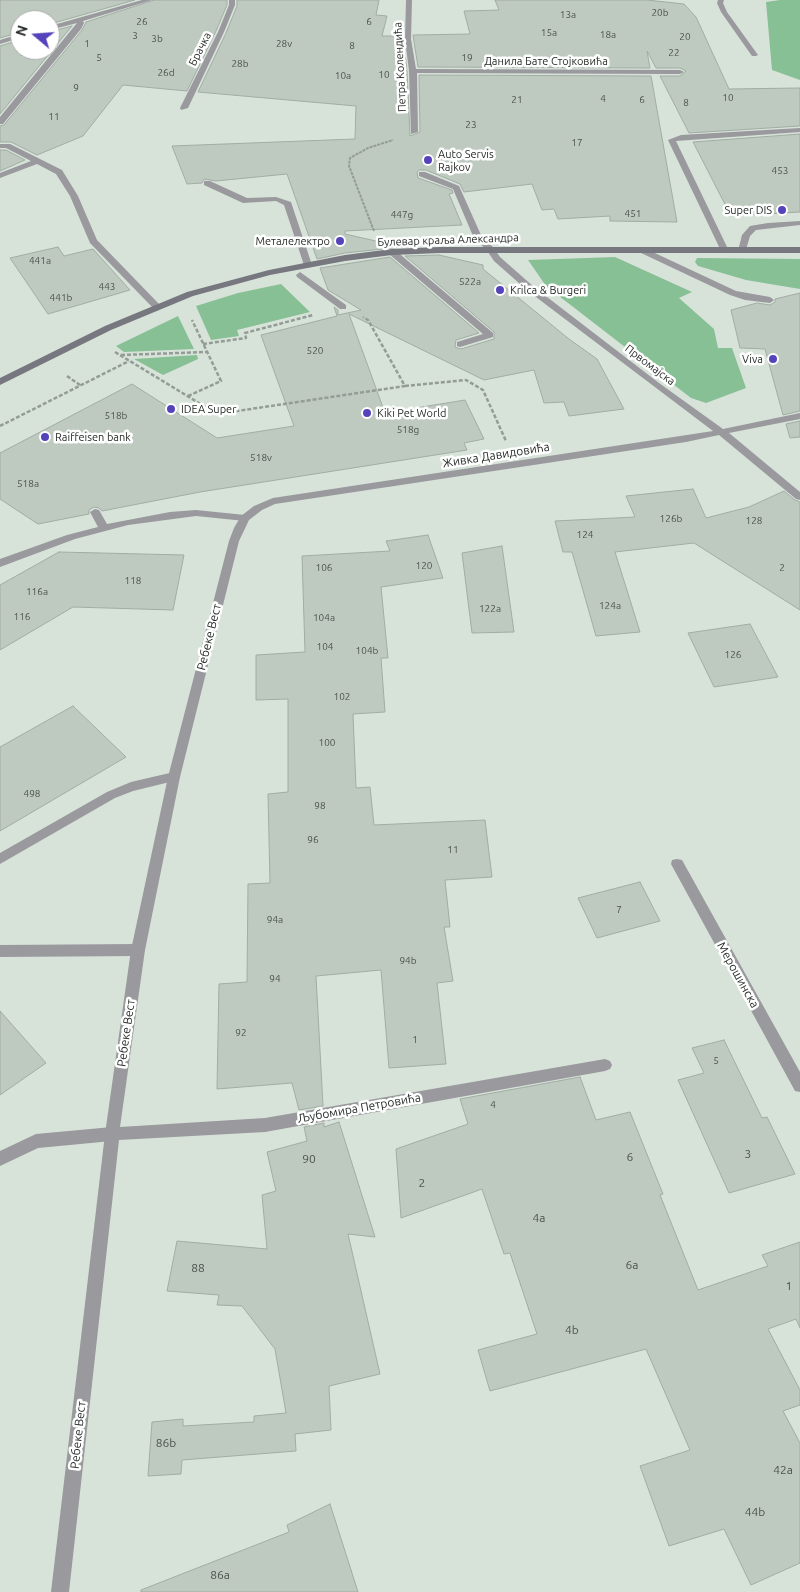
<!DOCTYPE html>
<meta charset="utf-8">
<style>
body{margin:0}
#map{position:relative;width:800px;height:1592px;overflow:hidden;background:#d7e3d9;font-family:Ubuntu,sans-serif}
canvas{display:block}
.north{position:absolute;left:10px;top:10px;width:50px;height:50px;box-sizing:border-box;background:#fff;border:1px solid #a9aba9;border-radius:50%;rotate:288deg;font-size:14px;font-weight:700;line-height:20px;text-align:center;color:#272c28}
.north::after{content:'';display:block;margin:auto;width:18px;height:22px;background:#5443bb;clip-path:polygon(50% 0,100% 100%,50% 72%,0 100%)}
</style>
<div id="map">
<canvas width="800" height="1592"></canvas>
<div class="north">N</div>
</div>
<script>
const context = document.querySelector('canvas').getContext('2d');
context.lineJoin = 'round';
function fill(path, color) {
  context.fillStyle = color;
  context.fill(path, 'evenodd');
}
function poly(rows) {
  const path = new Path2D();
  for (const r of rows) {
    path.moveTo(r[0], r[1]);
    for (let i = 2; i < r.length; i += 2) path.lineTo(r[i], r[i + 1]);
  }
  return path;
}
function stroke(path, color, width, dash) {
  context.strokeStyle = color;
  context.lineWidth = width;
  context.lineCap = dash ? 'butt' : 'round';
  context.setLineDash(dash || []);
  context.stroke(path);
}
function label(font, color, halo, rows, align = 'center') {
  context.font = font + ' Ubuntu,sans-serif';
  context.lineWidth = 5;
  context.setLineDash([]);
  context.textBaseline = 'middle';
  context.strokeStyle = halo;
  context.fillStyle = color;
  for (const [text, x, y, turn = 0] of rows) {
    context.save();
    context.translate(x, y);
    context.rotate((+turn || 0) * Math.PI / 180);
    context.textAlign = isNaN(turn) ? turn : align;
    if (halo) context.strokeText(text, 0, 0);
    context.fillText(text, 0, 0);
    context.restore();
  }
}
fill(poly([
 [780,0,800,0,800,80,772,70,766,2],
 [615,257,692,292,679,298,714,329,718,348,732,348,746,388,706,403,691,398,546,286,528,260],
 [697,258,800,259,800,289,746,280,698,266,695,262],
 [281,284,310,312,237,330,239,336,211,340,196,306,238,293],
 [178,316,194,349,124,352,116,346],
 [197,355,198,359,163,375,134,359]
]), '#88c095');
const building = poly([
 [0,0,135,0,50,24,50,20,20,20,20,32,0,38,0,0],
 [154,0,227,0,227,5,216,31,187,91,123,85,83,136,37,155,11,142,0,142,0,126,4,125,82,30,86,22,154,0],
 [237,0,379,0,376,15,387,16,382,36,403,36,407,71,410,136,420,132,419,75,651,76,677,222,610,221,610,216,558,219,554,209,542,210,532,184,464,192,460,184,426,170,419,170,417,172,418,178,452,190,453,193,449,194,462,225,345,231,345,234,402,247,345,253,317,259,287,174,216,181,204,179,202,183,187,184,172,146,355,139,356,106,198,92,226,33,237,6,237,0],
 [495,0,647,0,684,4,696,17,729,89,800,88,800,126,689,133,660,76,680,76,686,71,680,68,656,68,647,51,650,68,418,67,413,35,470,34,464,11,499,10,495,0],
 [72,26,0,114,0,46,20,40,20,50,50,50,50,32,72,26],
 [800,134,800,212,731,216,693,142,800,134],
 [0,150,6,150,25,160,0,171,0,150],
 [58,247,64,256,93,249,130,290,48,314,10,258,58,247],
 [439,255,483,265,483,269,569,339,597,359,624,409,569,416,564,402,544,403,534,370,484,380,349,314,385,413,465,400,484,439,464,443,467,450,200,492,102,511,99,508,94,507,89,510,89,514,38,524,0,499,0,453,132,384,217,438,294,426,261,335,337,316,334,307,338,310,338,315,361,310,328,290,320,268,390,257,479,333,456,340,455,347,461,349,494,339,494,332,405,256,439,255],
 [800,293,800,411,783,415,765,349,740,348,731,310,757,303,770,305,775,302,775,299,800,293],
 [800,421,800,437,790,438,786,424,800,421],
 [693,489,706,518,749,507,784,491,795,500,800,502,800,610,694,543,615,552,640,632,596,636,572,552,563,552,555,521,635,517,626,496,693,489],
 [428,535,443,578,381,587,388,658,381,658,385,712,353,714,356,788,370,787,374,825,485,820,492,877,445,880,450,927,444,927,453,981,437,983,446,1064,389,1068,381,970,316,976,323,1106,299,1110,292,1083,217,1089,219,984,247,982,248,884,270,883,268,794,288,792,288,699,256,700,256,655,305,652,302,556,390,551,386,541,428,535],
 [502,546,514,632,472,633,462,553,502,546],
 [59,552,184,555,173,610,73,607,0,650,0,585,59,552],
 [750,624,778,677,714,687,688,633,750,624],
 [73,706,126,757,0,831,0,747,73,706],
 [640,882,660,921,597,938,578,898,640,882],
 [0,1011,46,1063,0,1095,0,1011],
 [724,1040,762,1118,767,1117,795,1174,729,1193,678,1080,704,1073,692,1048,724,1040],
 [580,1077,596,1120,630,1112,663,1194,660,1195,698,1290,768,1266,762,1255,800,1242,800,1328,796,1319,768,1329,800,1390,800,1405,783,1411,800,1443,800,1563,751,1585,724,1529,669,1546,640,1466,690,1450,646,1349,490,1391,478,1350,537,1334,510,1253,504,1254,482,1189,401,1218,396,1149,468,1124,460,1099,580,1077],
 [339,1122,375,1237,348,1234,380,1374,329,1386,331,1430,295,1434,296,1451,182,1460,181,1474,148,1476,152,1422,183,1419,183,1426,254,1422,254,1416,286,1413,275,1349,242,1306,217,1305,219,1295,167,1291,177,1241,267,1249,262,1195,276,1191,267,1152,307,1141,304,1127,324,1123,324,1127,339,1122],
 [330,1504,358,1592,141,1592,141,1590,289,1532,287,1525,330,1504]
]);
fill(building, '#bec9c0');
stroke(building, '#a1aca3', 1);
stroke(poly([
 [374,231,349,166,350,158,368,148,393,140]
]), '#939c95', 2, [3, 1]);
stroke(poly([
 [203,344,246,338,245,333,313,315],
 [115,352,217,414,405,386,368,320,363,317],
 [121,355,206,352],
 [67,376,80,385],
 [405,386,466,380,483,390,506,441],
 [188,396,221,381,192,320],
 [0,426,129,361]
]), '#939c95', 2.5, [4, 2]);
fill(poly([
 [229,0,235,0,235,5,224,32,188,108,181,110,180,108,218,32,229,5,229,0],
 [800,128,800,132,676,141,729,251,722,253,668,140,681,135,800,128],
 [0,144,10,144,62,170,78,196,97,240,160,305,160,309,154,309,90,243,70,196,56,174,37,164,0,178,0,173,31,161,6,148,0,148,0,144],
 [419,172,425,172,459,186,481,235,493,247,493,251,487,251,473,236,453,189,419,176,419,172],
 [204,181,210,181,247,198,276,197,291,202,312,265,311,267,304,265,284,205,276,201,243,203,204,185,204,181],
 [800,221,800,225,756,230,750,236,745,253,738,251,742,235,750,226,768,223,800,221],
 [642,247,736,291,770,297,774,300,770,303,745,300,730,295,639,252,638,250,642,247],
 [389,250,395,250,493,333,493,337,460,347,457,346,457,342,483,334,389,254,389,250],
 [300,272,346,305,346,309,340,309,297,277,296,275,300,272],
 [95,509,99,510,107,524,170,512,196,510,245,515,250,518,245,521,196,516,128,525,75,539,0,567,0,559,67,535,98,527,90,512,95,509],
 [174,772,178,774,180,777,178,780,133,791,115,798,0,864,0,853,107,792,131,782,174,772],
 [138,944,143,946,145,950,143,954,138,956,0,957,0,945,138,944],
 [112,1127,117,1129,119,1134,117,1139,112,1141,38,1148,0,1166,0,1151,36,1134,112,1127]
]), '#99999e');
fill(poly([
 [142,0,152,0,83,21,84,23,81,29,3,124,0,124,0,117,77,23,50,30,50,26,142,0],
 [406,0,412,0,411,39,416,69,680,70,684,72,680,74,417,73,418,132,411,134,409,71,405,39,406,0],
 [718,0,724,0,723,3,727,12,758,55,756,56,752,56,721,12,717,3,718,0],
 [20,34,20,38,0,44,0,40,20,34],
 [487,247,493,247,500,257,534,287,659,383,723,429,800,413,800,419,729,433,800,492,800,500,796,499,719,435,686,442,275,504,262,510,249,520,239,541,180,777,145,950,120,1127,265,1118,605,1059,610,1061,612,1065,610,1069,605,1071,265,1132,119,1140,69,1592,51,1592,105,1134,131,950,168,777,229,541,234,528,241,516,254,506,273,498,713,431,528,291,494,261,486,249,487,247],
 [677,859,682,860,800,1072,800,1092,795,1091,671,864,672,860,677,859]
]), '#99999e');
fill(poly([
 [440,247,800,247,800,253,440,253,392,255,345,261,270,275,193,296,111,330,0,385,0,378,105,326,187,292,269,270,345,255,392,249,440,247]
]), '#77777f');
for (const [x, y, r, color] of [
 [428,160,5,"#5443bb"],
 [782,210,5,"#5443bb"],
 [340,241,5,"#5443bb"],
 [500,290,5,"#5443bb"],
 [773,359,5,"#5443bb"],
 [171,409,5,"#5443bb"],
 [367,413,5,"#5443bb"],
 [45,437,5,"#5443bb"]
]) {
  const dot = new Path2D();
  dot.arc(x, y, r, 0, 2 * Math.PI);
  context.fillStyle = color;
  context.fill(dot);
  stroke(dot, '#fff', 2);
}
label('10px', '#4d534e', null, [
 ["20b",660,13],
 ["13a",568,15],
 ["26",142,22],
 ["6",369,22],
 ["15a",549,33],
 ["18a",608,35],
 ["3",135,36],
 ["20",685,37],
 ["3b",157,39],
 ["1",87,44],
 ["28v",284,44],
 ["8",352,46],
 ["22",674,53],
 ["5",99,58],
 ["19",467,58],
 ["28b",240,64],
 ["26d",166,73],
 ["10",384,75],
 ["10a",343,76],
 ["9",76,88],
 ["10",728,98],
 ["4",603,99],
 ["21",517,100],
 ["6",642,100],
 ["8",686,103],
 ["11",54,117],
 ["23",471,125],
 ["17",577,143],
 ["453",780,171],
 ["451",633,214],
 ["447g",402,215],
 ["441a",40,261],
 ["522a",470,282],
 ["443",107,287],
 ["441b",61,298],
 ["520",315,351],
 ["518b",116,416],
 ["518g",408,430],
 ["518v",261,458],
 ["518a",28,484],
 ["126b",671,519],
 ["128",754,521],
 ["124",585,535],
 ["120",424,566],
 ["106",324,568],
 ["2",782,568],
 ["118",133,581],
 ["116a",37,592],
 ["124a",610,606],
 ["122a",490,609],
 ["116",22,617],
 ["104a",324,618],
 ["104",325,647],
 ["104b",367,651],
 ["126",733,655],
 ["102",342,697],
 ["100",327,743],
 ["498",32,794],
 ["98",320,806],
 ["96",313,840],
 ["11",453,850],
 ["7",619,910],
 ["94a",275,920],
 ["94b",408,961],
 ["94",275,979],
 ["92",241,1033],
 ["1",415,1040],
 ["5",716,1061],
 ["4",493,1105]
]);
label('11px', '#272c28', '#fff', [
 ["Брачка",200,49,-63],
 ["Данила Бате Стојковића",546,61],
 ["Петра Колендића",400,67,-93],
 ["Булевар краља Александра",448,240,-2],
 ["Првомајска",650,365,37]
]);
label('11px', '#272c28', '#fff', [
 ["Auto Servis",438,154],
 ["Rajkov",438,167],
 ["Super DIS",772,210,"right"],
 ["Металелектро",330,241,"right"],
 ["Krilca & Burgeri",510,290],
 ["Viva",763,359,"right"],
 ["IDEA Super",181,409],
 ["Kiki Pet World",377,413],
 ["Raiffeisen bank",55,437]
], 'left');
label('12px', '#272c28', '#fff', [
 ["Живка Давидовића",496,455,-9],
 ["Ребеке Вест",209,637,-76],
 ["Мерошинска",738,975,61],
 ["Ребеке Вест",126,1033,-82],
 ["Љубомира Петровића",359,1108,-10],
 ["Ребеке Вест",78,1435,-84]
]);
label('12px', '#4d534e', null, [
 ["3",748,1154],
 ["6",630,1157],
 ["90",309,1159],
 ["2",422,1183],
 ["4a",539,1218],
 ["6a",632,1265],
 ["88",198,1268],
 ["1",789,1286],
 ["4b",572,1330],
 ["86b",166,1443],
 ["42a",783,1470],
 ["44b",755,1512],
 ["86a",220,1575]
]);
</script>
